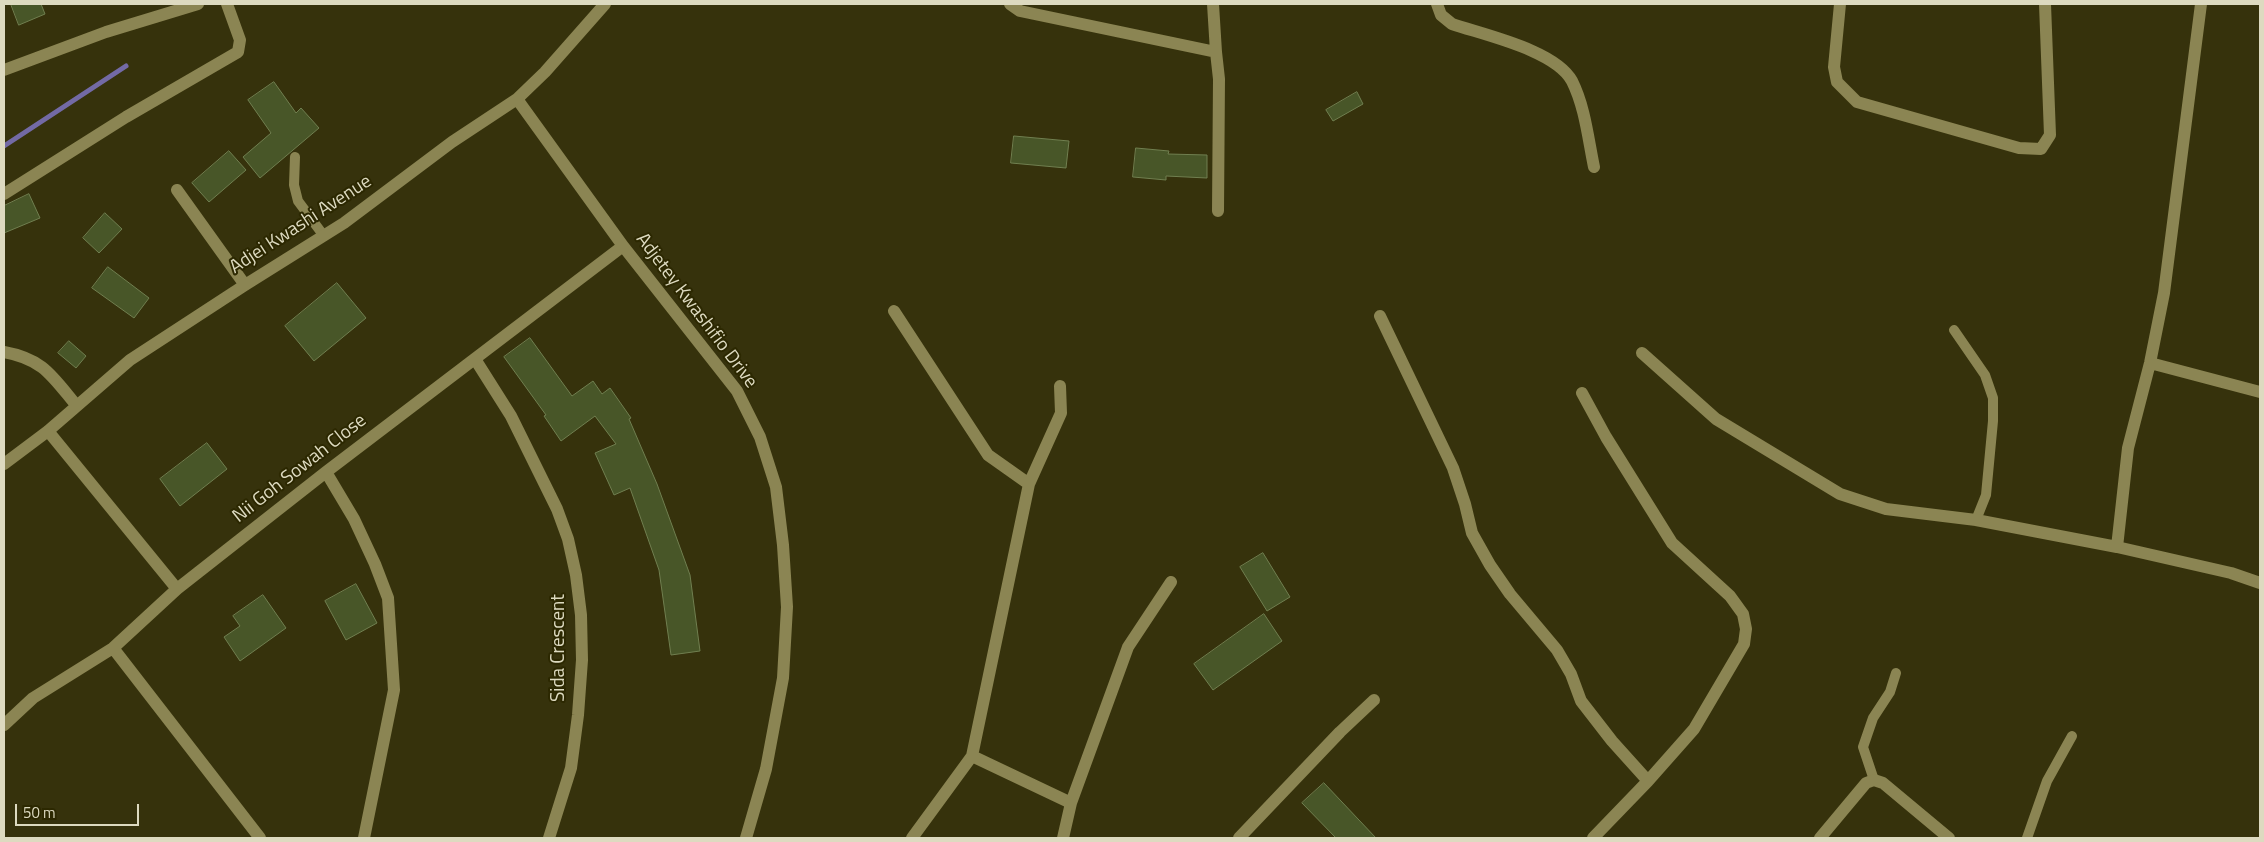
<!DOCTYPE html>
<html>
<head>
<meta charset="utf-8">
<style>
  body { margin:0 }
  #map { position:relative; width:2264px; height:842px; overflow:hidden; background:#36320c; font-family:"Titillium Web",sans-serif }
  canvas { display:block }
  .frame { position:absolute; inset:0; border:5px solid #dddac0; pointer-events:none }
  .scale { position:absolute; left:15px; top:804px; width:124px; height:22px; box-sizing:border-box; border:2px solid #dddac0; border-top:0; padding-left:6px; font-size:15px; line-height:18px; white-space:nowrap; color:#dddac0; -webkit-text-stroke:4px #2c2801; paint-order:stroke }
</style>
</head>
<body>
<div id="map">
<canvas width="2264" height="842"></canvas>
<div class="frame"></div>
<div class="scale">50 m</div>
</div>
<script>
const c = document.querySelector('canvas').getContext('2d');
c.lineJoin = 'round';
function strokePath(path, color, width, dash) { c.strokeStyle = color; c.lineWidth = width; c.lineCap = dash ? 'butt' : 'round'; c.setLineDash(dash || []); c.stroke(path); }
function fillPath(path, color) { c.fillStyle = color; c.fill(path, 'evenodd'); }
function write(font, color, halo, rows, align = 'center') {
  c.font = font + ' "Titillium Web",sans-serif'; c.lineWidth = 4; c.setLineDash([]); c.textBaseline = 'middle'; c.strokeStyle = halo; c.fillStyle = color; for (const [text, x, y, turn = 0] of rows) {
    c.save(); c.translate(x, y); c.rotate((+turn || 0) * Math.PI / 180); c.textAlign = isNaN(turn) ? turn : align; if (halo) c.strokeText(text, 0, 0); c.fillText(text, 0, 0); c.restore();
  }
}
const stream = new Path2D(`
  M4 146 126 66`);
const building = new Path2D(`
  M11 4H41L45 14 19 25Z
  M274 82 296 113 301 108 319 128 260 178 243 157 271 133 248 100Z
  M1357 92 1363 104 1333 121 1326 110Z
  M1014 136 1069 141 1066 168 1011 163Z
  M1136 148 1169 151 1168 154 1207 155V178L1166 176V180L1133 177Z
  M229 151 246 170 209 202 192 183Z
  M29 194 40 218 4 233V206Z
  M105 213 122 229 99 253 83 238Z
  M108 267 149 298 134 318 92 288Z
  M337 283 366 318 314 361 285 326Z
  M530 338 572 396 593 381 602 394 610 388 631 418 629 419 657 484 690 575 700 651 671 655 659 570 630 488 614 495 595 453 616 444 595 416 561 441 544 416 546 415 504 357Z
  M69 341 86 356 76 368 58 353Z
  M207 443 227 469 180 506 160 479Z
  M1263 553 1290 597 1267 611 1240 567Z
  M356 584 377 623 346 640 325 601Z
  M263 595 286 628 240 661 224 637 240 626 233 616Z
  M1264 614 1282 641 1213 690 1194 664Z
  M1324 783 1376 838H1336L1302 803Z`);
const lane = new Path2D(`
  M295 157 294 185 298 201 324 236
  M1954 330 1985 375 1993 398V421L1986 495 1976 520
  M1874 780 1863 747 1873 718 1890 692 1896 673
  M2027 838 2047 781 2072 736`);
const street = new Path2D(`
  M1010 4 1020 11 1216 52 1219 79 1218 211
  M1213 4 1216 52
  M1437 4 1441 15 1452 24C1484 35 1555 50 1572 81 1585 107 1588 138 1594 167
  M1840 4 1834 67 1837 82 1857 102 2019 148 2041 149 2050 135 2045 4
  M4 70 106 32 198 4
  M517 99 623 246 737 391 760 437 776 487 783 545 787 607 783 678 766 769 746 838
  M177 190 245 285
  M4 194 126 117 238 52 240 40 227 4
  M894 311 988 455 1029 484
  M1380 316 1453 468 1465 504 1472 533 1490 565 1510 594 1557 650 1571 674 1581 701 1612 741 1648 781
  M4 352C43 359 52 376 76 405
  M1642 353 1716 419 1840 494 1886 509 1976 520 2117 547 2231 573 2260 583
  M475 359 511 416 557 509 568 539 576 575 581 615 582 660 578 715 571 768 549 838
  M2150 363 2260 392
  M1060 386 1061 413 1029 484 972 756 1071 803
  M1582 393 1606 437 1672 543 1730 596 1743 614 1746 629 1744 644 1694 729 1648 781 1593 838
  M48 431 177 589
  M4 464 48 431 130 360 245 285 344 223 452 142 517 99 545 72 605 4
  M326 472 354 519 375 564 388 598 394 690 364 838
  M2117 547 2128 448 2150 363 2164 293 2201 4
  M113 648 260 838
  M4 725 33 698 113 648 177 589 326 472 623 246
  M912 838 972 756
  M1063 838 1071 803 1128 647 1171 582
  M1239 838 1340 732 1374 700
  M1820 838 1866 783 1874 780 1883 783 1949 838`);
const streetNames = [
  ["Adjei Kwashi Avenue",301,225,-33],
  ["Adjetey Kwashifio Drive",696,311,53],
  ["Nii Goh Sowah Close",300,469,-38],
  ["Sida Crescent",559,648,-90]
];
strokePath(stream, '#736aa5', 5);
fillPath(building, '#485628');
strokePath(building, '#707f50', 1);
strokePath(lane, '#8b8553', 10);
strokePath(street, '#8b8553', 12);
write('19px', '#dddac0', '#2c2801', streetNames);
</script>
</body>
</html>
